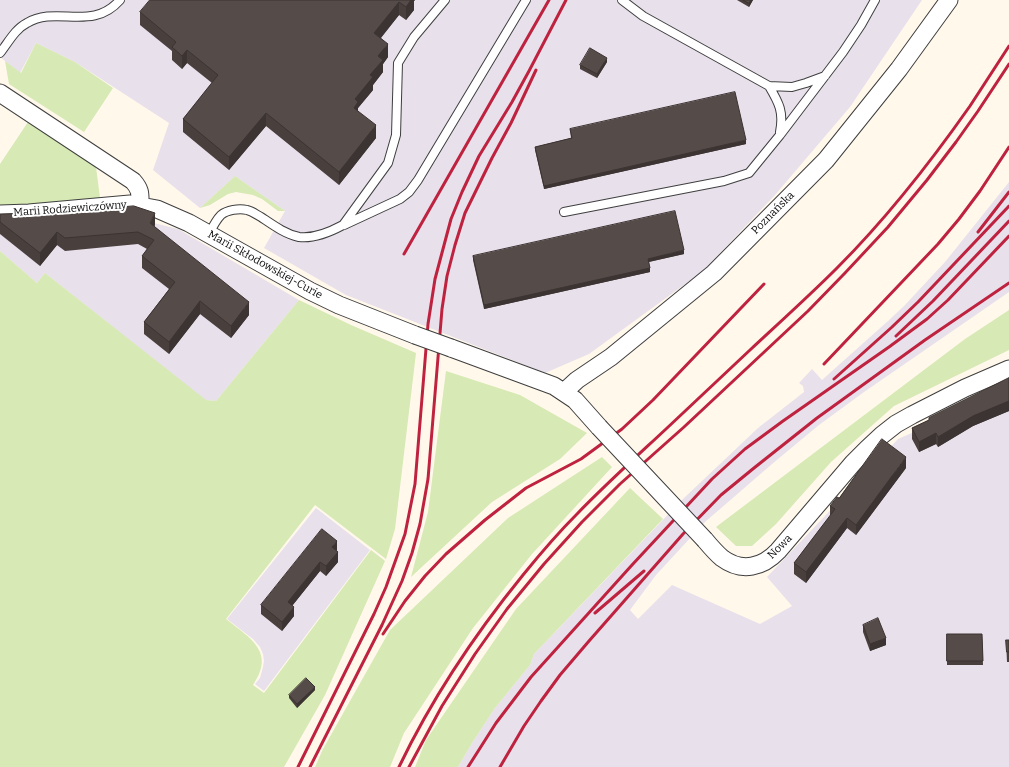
<!DOCTYPE html>
<html>
<head>
<meta charset="utf-8">
<style>
  body { margin:0 }
  canvas { display:block; background:#fff8eb }
</style>
</head>
<body>
<canvas width="1009" height="767"></canvas>
<script>
const c = document.querySelector('canvas').getContext('2d');
c.lineJoin = 'round';
function fillPath(path, color) { c.fillStyle = color; c.fill(path, 'evenodd'); }
function strokePath(path, color, width, dash) { c.strokeStyle = color; c.lineWidth = width; c.lineCap = dash ? 'butt' : 'round'; c.setLineDash(dash || []); c.stroke(path); }
function write(font, color, halo, rows, align = 'center') {
  c.font = font + ' Bitter,serif'; c.lineWidth = 4; c.setLineDash([]); c.textBaseline = 'middle'; c.strokeStyle = halo; c.fillStyle = color; for (const [text, x, y, turn = 0] of rows) {
    c.save(); c.translate(x, y); c.rotate((+turn || 0) * Math.PI / 180); c.textAlign = isNaN(turn) ? turn : align; if (halo) c.strokeText(text, 0, 0); c.fillText(text, 0, 0); c.restore();
  }
}
const industrial = new Path2D(`
  M0 0H922L850 107 775 195 703 271 589 354 545 373 346 295 264 248 285 211 235 176 200 208 153 170 169 123 75 62 36 43 20 73 0 57Z
  M1009 182V292L864 392 819 425 772 464 705 522 656 575 630 610 638 619 672 585 760 624 792 606 767 577 898 439 1009 391V767H458L472 743 495 708 530 665 534 654 683 499 758 428 804 392 803 386 799 383 812 369 822 380 888 321 904 306 945 262Z
  M130 217 178 229 299 300 216 401 205 400 45 273 37 283 0 251V228Z
  M316 508 370 550 264 691 255 684 260 678 263 667 264 661 263 654 260 647 253 639 227 619Z`);
const green = new Path2D(`
  M36 43 75 62 113 88 84 132 9 84 5 61 21 73Z
  M28 122 96 167 100 198 37 204 0 206V164Z
  M235 176 285 211H278L262 199 253 195 236 192 228 194 210 205 200 208Z
  M0 251 37 283 45 273 206 400 216 401 299 300 351 325 416 353 395 529 386 559 315 505 226 619C250 638 276 652 253 685L264 693 371 550 385 561 325 695 284 767H0Z
  M1009 310V350L894 406 831 462 776 524 752 546H736L716 527 965 339Z
  M446 371 520 395 587 433 560 459 492 502 411 577 428 512Z
  M602 457 612 467 532 554 473 628 404 733 390 767H315L323 749 390 630 508 518Z
  M630 488 663 519 534 654 530 665 495 708 472 743 458 767H415L426 740 516 609Z`);
const service = new Path2D(`
  M622 0 643 16 769 86 792 87 806 83 825 76
  M0 53C8 43 15 29 27 23 57 5 92 32 120 0
  M769 86C779 103 784 112 780 132
  M564 212 724 181 749 173 780 135 843 52 861 25 875 0
  M344 225 400 199 409 192 418 180 526 0
  M209 234C212 228 216 220 221 215 227 210 239 208 247 210 252 211 257 215 261 217 273 225 285 234 299 237 314 239 330 232 343 225L388 163 396 135 398 63 414 37 445 0`);
const minor = new Path2D(`
  M0 93 133 181C141 190 140 194 140 205
  M0 214 29 213 130 204 157 209 189 223 310 291 339 305 415 335
  M451 348 554 386 575 400 599 427
  M564 392 577 380 611 357 714 273 826 160 899 69 949 0
  M705 540C710 546 716 553 722 558 742 573 763 567 778 551L853 463 867 449 882 435 896 424 912 415 965 388 1009 369`);
const rail = new Path2D(`
  M978 232 1009 192
  M404 254 549 0
  M896 336 933 301 1009 221
  M824 364 938 244 959 219 980 191 1009 147
  M834 379 892 327 918 302 1009 206
  M595 613 644 571
  M383 634 405 601 425 576 446 554 485 520 526 488 581 459 622 429 653 400 764 284
  M298 767 374 614 386 587 405 534 415 484 428 324 435 279 451 219 462 192 479 156 512 102 529 71 566 0
  M310 767 382 625 402 581 412 553 420 524 428 479 442 309 447 276 455 245 465 213 492 158 511 123 536 70
  M399 767C432 698 475 634 523 575 540 554 558 533 577 514 606 484 636 457 666 429 694 403 722 376 750 350 779 323 809 296 837 268 886 219 930 163 970 106 983 86 996 66 1009 46
  M409 767 442 706 475 654 507 609 544 564 582 522 620 484 684 427 808 311 845 273 888 227 927 180 956 142 978 111 1009 64
  M468 767 496 723 531 677 632 565 712 479 745 449 783 421 889 347 927 319 948 300 1009 236
  M500 767 524 726 541 701 560 675 589 641 683 534 721 495 754 468 817 418 925 340 1009 283`);
const minorBridge = new Path2D(`
  M415 335 451 348
  M599 427 705 540`);
const wall = new Path2D(`
  M150 0H415L414 1V10L406 20 399 15 381 38 388 57 383 64V72L373 85V90L358 108V111L376 138 339 185 266 126 229 170 183 132V119L212 83 187 63 182 69 172 60V51L140 25V12Z
  M737 0H753L749 7Z
  M607 62 597 78 580 69V65Z
  M570 129 746 144 544 189 535 150V147L571 138Z
  M0 214 155 225 154 226 249 315 231 338 200 314 169 354 144 334V322L169 289 142 268V256L147 249 138 244 65 251 57 245 40 266 0 234Z
  M684 254 649 262 650 272 484 309 473 260V256Z
  M1009 378V411L973 426 938 447 936 444 919 452 912 439V428L929 420V418Z
  M906 468 856 535 847 528 806 583 794 574V563L830 516V506L839 498Z
  M322 529 337 551 338 562 326 576 320 571 292 606 294 616 282 631 261 614V605Z
  M863 625 886 645 870 651 863 632Z
  M947 634H982L983 665H947Z
  M1006 640H1009V662H1007Z
  M315 690 297 708 289 698V695Z`);
const shadedWall = new Path2D(`
  M410 0H415L414 1V10L406 20V7Z
  M751 0H753L749 7V3Z
  M399 2V15L374 46V33Z
  M388 44V57L383 64V72L373 85V90L358 108V115L354 120 355 99 370 75 378 56Z
  M187 50V63L182 69V56Z
  M607 58V62L597 78V74Z
  M266 113V126L229 170V157Z
  M376 125V138L339 185V172Z
  M746 140V144L544 189V186Z
  M155 213V225L150 235V223Z
  M57 232V245L40 266V253Z
  M684 250V254L648 262V259Z
  M650 268V272L484 309V305Z
  M200 301V314L169 354V342Z
  M249 302V315L231 338V326Z
  M1009 401V411L973 426 938 447V437L973 416Z
  M936 433V444L919 452V442Z
  M906 457V468L856 535V525Z
  M847 518V528L806 583V572Z
  M337 541V551L332 547Z
  M338 552V562L326 576V566Z
  M320 562V571L288 611V602Z
  M294 607V616L282 631V622Z
  M886 638V645L870 651V644Z
  M315 687V690L297 708V704Z`);
const building = new Path2D(`
  M150 0H411L406 7 399 2 374 33 388 44 378 56 383 60 370 75 373 77 355 99 358 102 354 108 376 125 339 172 266 113 229 157 183 119 218 75 187 50 182 56 172 47 176 42 140 12Z
  M743 0H751L749 3Z
  M590 48 607 58 597 74 580 65Z
  M735 92 746 140 544 186 535 147 572 138 570 129Z
  M134 206 155 213 150 223 249 302 231 326 200 301 169 342 144 322 175 282 142 256 154 240 138 232 65 238 57 232 40 253 0 222V214L59 212Z
  M675 211 684 250 648 259 650 268 484 305 473 256Z
  M1009 378V401L973 416 938 437 936 433 919 442 912 428 929 420V418Z
  M882 439 906 457 856 525 847 518 806 572 794 563 835 509 830 506 837 497 839 498Z
  M322 529 337 541 332 547 338 552 326 566 320 562 288 602 294 607 282 622 261 605Z
  M878 618 886 638 870 644 863 625Z
  M947 634H982L983 661H947Z
  M1006 640H1009V652H1007Z
  M306 678 315 687 297 704 289 695Z`);
const streetNames = [
  ["Marii Rodziewiczówny",70,209,-4],
  ["Poznańska",773,213,-45],
  ["Marii Skłodowskiej-Curie",265,265,29],
  ["Nowa",780,547,-45]
];
fillPath(industrial, '#e8e0eb');
fillPath(green, '#d7e9b4');
strokePath(service, '#3f3f3f', 10);
strokePath(minor, '#3f3f3f', 19);
strokePath(service, '#fff', 8);
strokePath(minor, '#fff', 17);
strokePath(rail, '#be223f', 3);
strokePath(minorBridge, '#3f3f3f', 19, []);
strokePath(minorBridge, '#fff', 17);
fillPath(wall, '#49403e');
fillPath(shadedWall, '#3c3432');
fillPath(building, '#554b48');
strokePath(building, '#3c3432', 1);
write('11px', '#0c0c0c', '#fff', streetNames);
</script>
</body>
</html>
